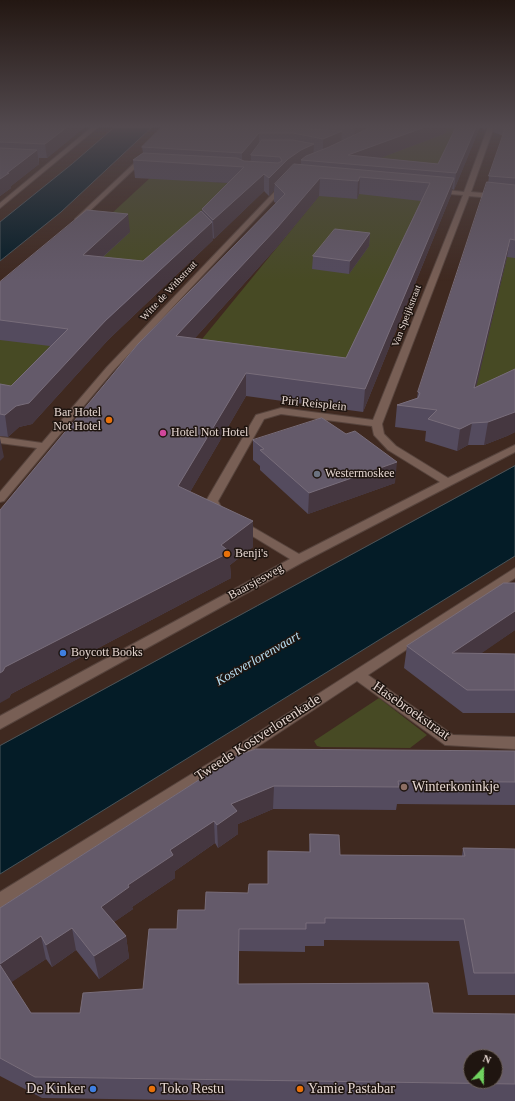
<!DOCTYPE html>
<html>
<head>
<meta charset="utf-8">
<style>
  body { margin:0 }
  #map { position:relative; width:515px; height:1101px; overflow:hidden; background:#3f2920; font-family:"Times New Roman",serif }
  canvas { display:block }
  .north { position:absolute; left:463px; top:1049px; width:40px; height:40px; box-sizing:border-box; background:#1f1510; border:1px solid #6f635d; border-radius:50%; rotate:22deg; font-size:11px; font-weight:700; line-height:16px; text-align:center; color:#e6d7d1 }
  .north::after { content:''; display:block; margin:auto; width:14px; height:18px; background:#70d35f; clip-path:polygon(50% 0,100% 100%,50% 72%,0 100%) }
</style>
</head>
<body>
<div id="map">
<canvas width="515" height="1101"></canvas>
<div class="north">N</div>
</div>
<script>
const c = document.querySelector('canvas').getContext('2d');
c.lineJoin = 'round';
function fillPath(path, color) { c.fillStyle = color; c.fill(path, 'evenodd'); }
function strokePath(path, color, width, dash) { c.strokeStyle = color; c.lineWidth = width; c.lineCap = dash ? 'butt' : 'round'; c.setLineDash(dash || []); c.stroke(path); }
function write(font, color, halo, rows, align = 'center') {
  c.font = font + ' "Times New Roman",serif'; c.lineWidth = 3; c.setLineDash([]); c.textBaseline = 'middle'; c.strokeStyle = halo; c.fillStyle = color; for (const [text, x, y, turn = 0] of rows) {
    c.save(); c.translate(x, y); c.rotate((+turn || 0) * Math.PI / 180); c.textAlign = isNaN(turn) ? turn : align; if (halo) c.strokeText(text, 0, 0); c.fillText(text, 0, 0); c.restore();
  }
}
const green = new Path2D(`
  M402 127H465L442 181 354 162Z
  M151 177 252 185 0 401V317Z
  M324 190 436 197 354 390 228 388 0 586Z
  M515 211V407L440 440Z
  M379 698 427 735 410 748 321 747 317 746 314 741Z`);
const water = new Path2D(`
  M115 127H152L61 212 0 261V222L72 164Z
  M515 466V556L0 874V746Z`);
const minor = new Path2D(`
  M92 127H98L0 208V203Z
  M488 127H494L471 192 515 196V200L469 196 382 424 384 434 396 446 448 478 515 445V452L303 562 0 729V716L290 559 236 526 234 524 236 522H244L299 554 440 482 388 450 374 435 372 426 281 414 264 419 218 501 222 509 228 514 226 516C215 519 211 510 206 501L256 415 281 408 373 420 463 195 437 193 434 191 437 189 464 192Z
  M143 155 148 156 79 221H75V219Z
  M283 183 288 184 113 371 4 501 0 502V492L37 448 0 443V437L42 443 107 367Z
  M515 568V578L368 675 453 735 515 737V749L445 745 357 681 239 759 0 909V892L229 751Z`);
const wall = new Path2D(`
  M0 127H85L47 158H39V164L11 186V188L0 196Z
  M162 127H446V133L380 158 438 164 456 127H487L485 130 480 127 454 190 452 189 451 195 363 412 246 396 190 492 253 547 230 565 231 578 11 694 9 698 0 510 276 203 274 202V190L269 196 264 191 214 239 213 238V240L108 340 32 424 19 427 8 437 0 436V384L11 386 50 346 0 340V282L130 232 103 257 143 261 202 212V209L228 183 135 178 133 160 143 153 142 147ZM359 194 421 201 346 358 195 338 277 247 319 196 357 199Z
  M494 127H515V258L507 257 476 387 515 369V432L507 436 484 445H468L457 451 425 441 426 431 395 427 397 405 417 398 418 392 488 183 489 176 503 136 493 132Z
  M370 233 369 246 349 274 312 269 313 256Z
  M253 440 395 483 308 514 260 470V466L253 460Z
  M515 583V630L481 653 515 654V713H463L404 668 407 646Z
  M515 751V805L397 804 396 810 273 809 238 824V834L218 848 215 843 175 871V878L132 907 133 909 114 922 126 936 129 958 99 979 76 950 52 967 46 959 11 982 31 1013H80L143 989 177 929 205 910 248 893 268 884 309 852 310 834 340 855 462 856 463 848 515 849V995H468L459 941 324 940V946H305V952L239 951V984L433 1013 515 1014V1101H242L42 1098 0 1076V908L236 756Z`);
const shadedWall = new Path2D(`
  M67 127H85L47 158 45 144Z
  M355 127H370L354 141Z
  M425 127H446V133L362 165 348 155Z
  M476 127H480L454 190 456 173Z
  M342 131 341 147 323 155V139Z
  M259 133V150L251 155V160L244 168V167H242V153Z
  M314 144 313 161 301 160V166L275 184 274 190 269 196V178L288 159 301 150Z
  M37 150 39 164 11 186V188L0 196V179L7 173Z
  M264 174V191L214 239 213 220Z
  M360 177 359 194 357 199 358 181Z
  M320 178 319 196 277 247 177 358 176 336Z
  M454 178 451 195 363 412 365 389Z
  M128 214 130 232 85 273 83 255Z
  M212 222 213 240 108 340 32 424 19 427 8 437 5 415Z
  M370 233 369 246 349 274 350 261Z
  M510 239 507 257 471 409 474 388Z
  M246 373V396L179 511 178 486Z
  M515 412V432L507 436 484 445 488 422Z
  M472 423 468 445 457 451 460 429Z
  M0 438 4 457 0 461Z
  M397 462 395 483 308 514 309 493Z
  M253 521V547L230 565 231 578 11 694 9 698 0 703V673L5 667 221 545Z
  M515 611V630L449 676 452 653Z
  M274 786 273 809 238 824V834L218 848 217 825 231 804Z
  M214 821 215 843 175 871V878L132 907 133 909 104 929 101 907 170 850Z
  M72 928 76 950 52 967 46 945Z
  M239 929V951L238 1006V984Z
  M41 936 46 959 6 986 0 966V964Z
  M126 936 129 958 99 979 94 956Z`);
const building = new Path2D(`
  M0 127H67L45 144 0 142Z
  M162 127H278L342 131 323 139 293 133H259L242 153 142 147Z
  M368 127H425L348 155 438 164 456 127H476L456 173 301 160 306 156 329 147 367 129Z
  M506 127H515V178L489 176Z
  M262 140H293L314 144 301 150 288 159 269 178 264 174 213 220 202 209 244 167 133 160 143 153 237 158 244 161 278 163 282 161 280 157 251 155Z
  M0 148 37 150 7 173H9L0 179Z
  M294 164 454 178 365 389 246 373 178 486 253 521 221 545 230 552 5 667 3 671 0 673V510L138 344 285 194 275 184ZM360 177 430 183 346 358 176 336 277 228 320 178 358 181Z
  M487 182 515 185V240L510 239 474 388 515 369V412L488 422 472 423 460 429 428 419 437 410 397 405 418 398 420 393 418 392Z
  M87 210 128 214 83 255 143 261 201 211 212 222 106 320 29 403 16 406 5 415 0 414V384L11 386 68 329 0 320V282Z
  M335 229 370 233 350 261 313 256Z
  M322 418 346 434 355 431 397 462 309 493 260 450 264 449 253 440Z
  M504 583H515V611L452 653 515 654V690H467L407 646Z
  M256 749 515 751V782L398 781 399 787 274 786 231 804 237 811 217 825 214 821 170 850 173 855 128 885 129 887 101 907 126 936 94 956 72 928 46 945 41 936 0 964V908L236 756Z
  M310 834 339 835 340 855 465 856 463 848 515 849V973H474L464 919 325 918V923H306V929H239L238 984 428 983 433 1013 515 1014V1084L35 1077 0 1058V965L31 1013H80L83 993 143 989 149 929H177L178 910H205L206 892 248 893 249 884H268V851L310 852ZM471 1057H495V1081H471Z`);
const markers = [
  [109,420,4,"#e8710a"],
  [163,433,4,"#d1479c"],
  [317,474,4,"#6b7280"],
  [227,554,4,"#e8710a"],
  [63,653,4,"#3f7fe0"],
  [404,787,4,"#8d6e63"],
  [93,1089,4,"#3f7fe0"],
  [152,1089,4,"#e8710a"],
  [300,1089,4,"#e8710a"]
];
const farStreetnames = [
  ["Witte de Withstraat",169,291,-47],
  ["Van Speijkstraat",407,316,-69]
];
const streetNames = [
  ["Piri Reisplein",314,404,6],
  ["Baarsjesweg",256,582,-29]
];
const poiNames = [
  ["Bar Hotel",101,413,"right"],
  ["Not Hotel",101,427,"right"],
  ["Hotel Not Hotel",171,433],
  ["Westermoskee",325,474],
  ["Benji's",235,554],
  ["Boycott Books",71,653]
];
const waterNames = [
  ["Kostverlorenvaart",258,659,-30]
];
const nearStreetnames = [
  ["Hasebroekstraat",411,711,35],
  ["Tweede Kostverlorenkade",258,738,-33]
];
const nearPoinames = [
  ["Winterkoninkje",412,787],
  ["De Kinker",85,1089,"right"],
  ["Toko Restu",160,1089],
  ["Yamie Pastabar",308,1089]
];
fillPath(green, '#474a24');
fillPath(water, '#041c27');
strokePath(water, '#48545a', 1);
strokePath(minor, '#57443d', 2);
fillPath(minor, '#785f55');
fillPath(wall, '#544b5e');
fillPath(shadedWall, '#453740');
fillPath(building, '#645a6a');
strokePath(building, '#786d7a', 1);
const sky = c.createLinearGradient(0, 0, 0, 281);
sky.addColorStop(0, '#231712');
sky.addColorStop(0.45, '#52494e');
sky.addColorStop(1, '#52494e00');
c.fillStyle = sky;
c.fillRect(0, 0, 515, 281);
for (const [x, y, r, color] of markers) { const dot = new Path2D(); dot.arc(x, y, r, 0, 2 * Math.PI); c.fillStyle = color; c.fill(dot); strokePath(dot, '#1f1510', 1.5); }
write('10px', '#e6d7d1', '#1f1510', farStreetnames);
write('12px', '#e6d7d1', '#1f1510', streetNames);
write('12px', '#e6d7d1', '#1f1510', poiNames, 'left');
write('italic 13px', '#bae1f5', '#1f1510', waterNames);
write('14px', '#e6d7d1', '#1f1510', nearStreetnames);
write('14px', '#e6d7d1', '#1f1510', nearPoinames, 'left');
</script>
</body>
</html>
